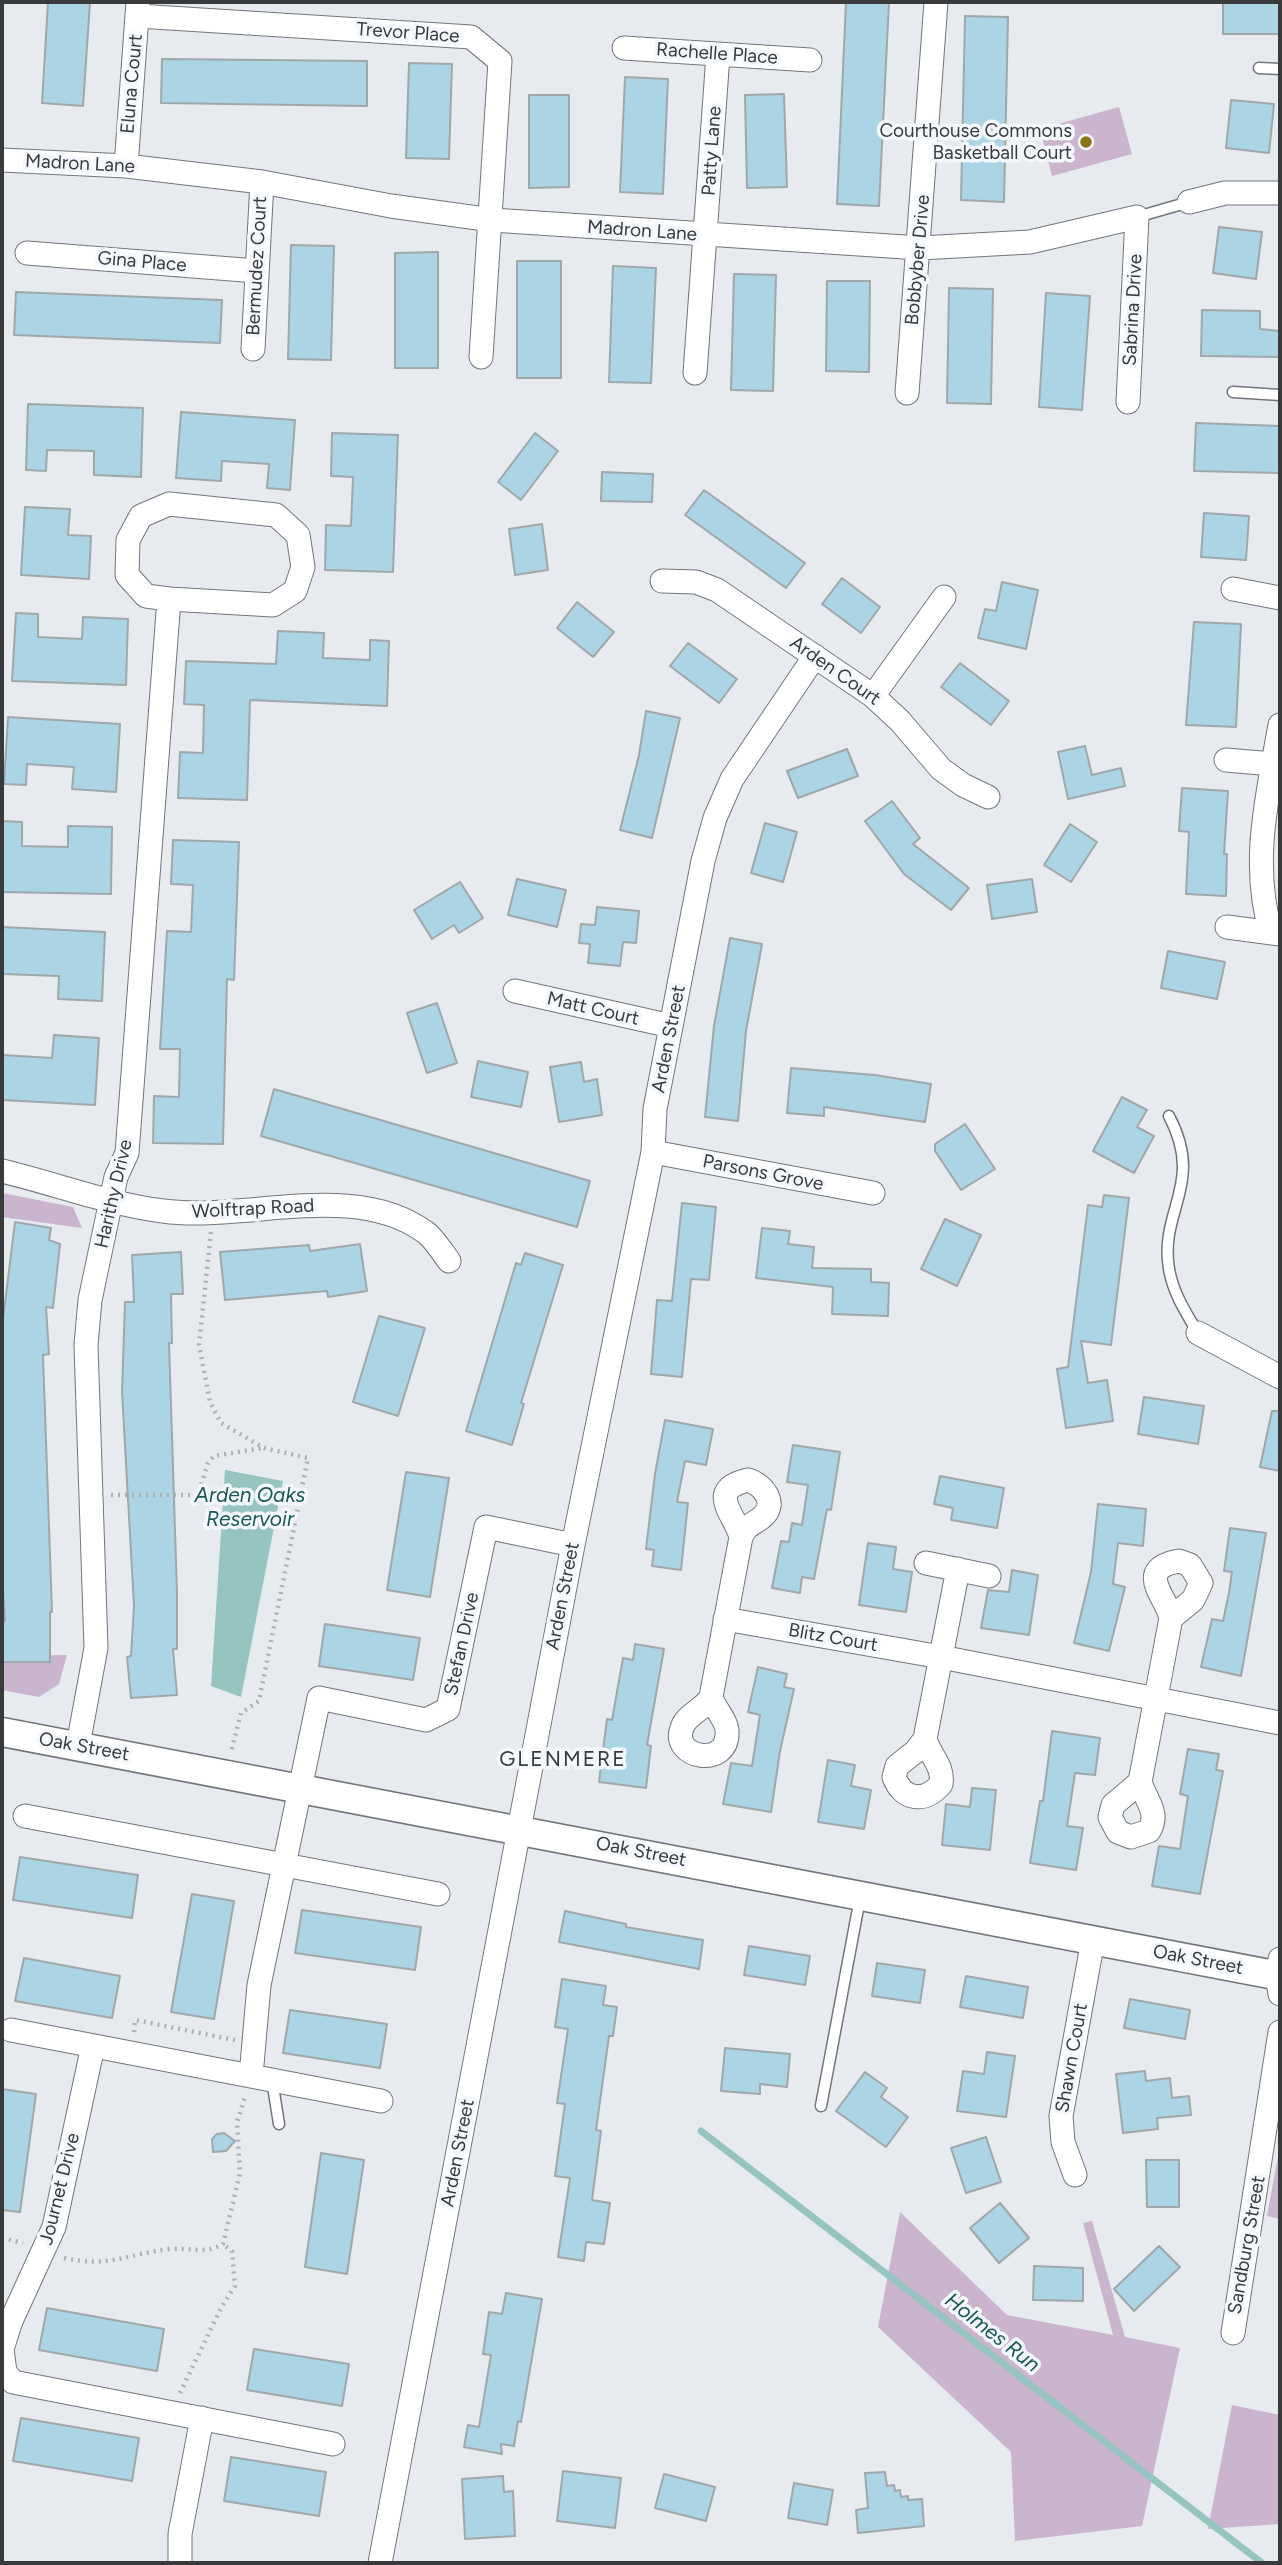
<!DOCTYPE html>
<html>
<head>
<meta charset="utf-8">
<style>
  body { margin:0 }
  #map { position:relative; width:1282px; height:2565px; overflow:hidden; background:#e7ebf0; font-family:Figtree,sans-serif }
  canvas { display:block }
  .frame { position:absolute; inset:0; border:4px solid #393a3c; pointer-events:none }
</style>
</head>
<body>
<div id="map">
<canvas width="1282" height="2565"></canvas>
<div class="frame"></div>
</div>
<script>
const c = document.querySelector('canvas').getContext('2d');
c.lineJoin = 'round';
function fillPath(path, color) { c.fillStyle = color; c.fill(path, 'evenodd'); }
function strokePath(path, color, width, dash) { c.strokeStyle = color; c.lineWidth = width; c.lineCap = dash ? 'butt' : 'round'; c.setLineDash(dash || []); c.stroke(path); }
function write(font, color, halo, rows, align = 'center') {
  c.font = font + ' Figtree,sans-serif'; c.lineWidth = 7; c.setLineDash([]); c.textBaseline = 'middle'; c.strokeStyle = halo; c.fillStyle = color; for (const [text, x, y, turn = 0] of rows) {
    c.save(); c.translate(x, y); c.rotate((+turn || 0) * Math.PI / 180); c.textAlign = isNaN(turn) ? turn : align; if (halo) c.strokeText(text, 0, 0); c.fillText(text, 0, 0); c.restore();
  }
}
const green = new Path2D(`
  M1119 107 1132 154 1052 176 1040 129Z
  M2 1193 73 1207 82 1228 2 1217Z
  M67 1655 59 1684 39 1697 2 1690V1656Z
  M1280 2146V2219L1267 2216Z
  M900 2212 1007 2315 1113 2335 1083 2223 1092 2221 1125 2337 1180 2348 1142 2526 1015 2541 1011 2452 878 2327Z
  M1232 2405 1280 2415V2524L1208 2529Z`);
const water = new Path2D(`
  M225 1470 283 1481 241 1697 211 1686Z`);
const stream = new Path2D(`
  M701 2131 1262 2563`);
const building = new Path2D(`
  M48 2H90L83 106 42 103Z
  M846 2H889L879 206 837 204Z
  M1223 2H1280V34H1223Z
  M965 16 1008 17 1004 202 961 200Z
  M162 59 367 61V106L161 103Z
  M409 63 452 64 449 159 406 158Z
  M625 77 668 79 663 194 620 192Z
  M784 94 787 187 747 188 745 95Z
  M529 95H569V187L529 188Z
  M1231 100 1274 104 1269 153 1226 148Z
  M1219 227 1262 232 1256 279 1213 273Z
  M291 245 334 246 331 360 288 359Z
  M438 252V368H395V253Z
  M517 261H561V378H517Z
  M613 266 656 268 651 383 609 382Z
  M734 274 776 275 773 391 731 390Z
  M827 281H870L869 372 826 371Z
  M949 288 993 289 991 404 947 403Z
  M16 292 222 300 220 343 14 335Z
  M1046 293 1090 296 1082 410 1039 407Z
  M1202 310 1260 311V329L1280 331V357L1201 356Z
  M28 404 143 408 141 477 94 475V451L47 450 46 471 26 470Z
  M181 412 295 420 290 490 267 488 269 464 222 461 221 481 176 478Z
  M1196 423 1280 426V473L1194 471Z
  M332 433 398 435 393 572 325 570 326 525 351 526 353 477 331 476Z
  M535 433 558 451 521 500 498 482Z
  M602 472 653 474 652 502 601 501Z
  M704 490 805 563 786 588 685 515Z
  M25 507 70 509 68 535 91 536 89 579 21 575Z
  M1204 513 1249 516 1246 560 1201 557Z
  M542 524 548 570 515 575 509 529Z
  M842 578 880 607 861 633 822 604Z
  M1002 582 1038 590 1026 649 978 638 985 609 996 611Z
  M577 602 614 632 593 657 557 628Z
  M16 613 38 614V637L82 639 83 617 128 619 126 685 12 681Z
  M1194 622 1241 624 1236 727 1186 725Z
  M278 631 324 633 323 658 370 660V640L389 641 387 706 250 700 247 800 178 798 180 752 203 753 204 705 184 704 186 661 276 664Z
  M688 643 737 679 719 703 670 666Z
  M960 663 1009 701 991 725 941 687Z
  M646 711 680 718 652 838 620 830 639 755Z
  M8 717 120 724 116 792 72 789 74 767 27 764 26 785 4 784Z
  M1085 746 1092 775 1121 768 1125 786 1068 799 1058 752Z
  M847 749 858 776 798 798 787 771Z
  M1182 788 1228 791 1224 854H1227L1226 896 1186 894 1189 832 1179 831Z
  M892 801 920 838 913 844 969 888 951 910 904 874 865 821Z
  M2 821 22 822V846L68 847V826L112 827 111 894 2 892Z
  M765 823 797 832 783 882 751 873Z
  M1070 824 1097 842 1071 882 1044 865Z
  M173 840 239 842 234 980 227 979 223 1144 153 1143 154 1096 179 1097 180 1049H160L167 931 191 932 193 885 171 884Z
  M517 879 566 890 557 927 508 915Z
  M1032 879 1037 912 992 919 987 885Z
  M460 882 483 918 459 933 454 925 432 939 414 910Z
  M597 907 639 911 636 943 623 942 620 966 588 963 590 944 579 943 581 924 595 925Z
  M2 927 105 932 102 1001 58 999 59 976 2 974Z
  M730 938 762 944 746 1031 738 1121 705 1117 714 1026Z
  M1168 951 1225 962 1217 999 1161 988Z
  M437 1003 457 1063 427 1073 407 1013Z
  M54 1035 99 1038 95 1105 2 1100V1055L52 1058Z
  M478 1061 528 1072 521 1107 471 1097Z
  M581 1062 584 1082 597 1079 602 1115 559 1122 550 1067Z
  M791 1068 875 1075 931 1084 925 1122 824 1107V1116L787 1113Z
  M274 1089 590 1181 577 1227 261 1136Z
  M1122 1097 1147 1110 1137 1127 1154 1136 1134 1173 1093 1151Z
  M965 1124 995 1169 961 1190 935 1151V1144Z
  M1104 1195 1129 1198 1111 1345 1081 1341 1088 1383 1107 1380 1113 1421 1066 1428 1057 1369 1068 1367 1088 1205 1102 1207Z
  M682 1203 716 1207 709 1280 691 1279 682 1377 651 1374 657 1300 672 1301Z
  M945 1219 981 1235 957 1286 921 1269Z
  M15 1222 51 1228 49 1240 60 1244 53 1308 46 1307 49 1354 43 1355 52 1612H50V1662H3V1621H5L2 1573V1327Z
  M762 1228 790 1231 788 1244 814 1247 812 1268 871 1269V1282L889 1283 888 1316 832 1314 833 1287 756 1278Z
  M360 1244 367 1291 328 1297 327 1291 225 1300 220 1252 309 1245 310 1251Z
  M181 1252 183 1294H171L172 1343H169L177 1593V1649H173L177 1695 131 1698 127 1657 131 1656 134 1606 122 1392 125 1302H134L132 1255Z
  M525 1253 563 1265 521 1403 524 1404 512 1445 466 1431 516 1263 521 1265Z
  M379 1316 425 1328 398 1416 353 1402Z
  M1144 1397 1204 1406 1198 1444 1138 1434Z
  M1272 1411H1280V1471L1260 1467Z
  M665 1420 713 1429 706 1465 685 1461 677 1502 688 1503 681 1570 652 1566 654 1550 646 1549 655 1474Z
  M793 1445 840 1452 831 1510 827 1509 814 1579 802 1577 800 1593 772 1588 781 1541 789 1542 792 1523 802 1525 808 1485 787 1482Z
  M406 1472 449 1478 430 1597 387 1590Z
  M940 1476 1004 1488 997 1528 951 1520 953 1508 934 1504Z
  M1098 1504 1146 1509 1143 1546 1118 1543 1113 1584 1125 1587 1109 1651 1074 1643 1091 1572Z
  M1230 1528 1266 1533 1241 1676 1201 1667 1212 1619 1223 1621 1229 1593 1232 1572 1224 1571Z
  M868 1543 896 1547 893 1569 912 1572 906 1612 859 1605Z
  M1012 1570 1038 1575 1029 1635 981 1628 988 1590 1009 1592Z
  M325 1624 420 1638 413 1680 319 1666Z
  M635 1644 664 1649 647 1745 651 1746 646 1788 599 1782 607 1719 612 1720 623 1658 633 1660Z
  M758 1667 787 1674 784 1687 794 1689 780 1751 771 1812 723 1804 731 1763 752 1766 760 1715 748 1712Z
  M1052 1731 1100 1738 1095 1775 1075 1773 1067 1826 1083 1828 1076 1870 1030 1863 1040 1801H1043Z
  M1188 1749 1219 1754 1216 1770 1223 1771 1200 1894 1152 1886 1159 1846 1180 1849 1188 1796 1180 1794Z
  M828 1760 855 1765 851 1786 871 1790 864 1829 818 1822Z
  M972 1788 996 1790 990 1850 942 1845 946 1804 970 1807Z
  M20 1857 138 1875 132 1918 13 1900Z
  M192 1894 234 1901 214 2019 171 2012Z
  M302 1910 421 1927 415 1970 295 1953Z
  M565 1911 626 1924V1927L703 1940 699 1969 559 1942Z
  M749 1946 810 1956 805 1985 744 1975Z
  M24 1958 120 1976 112 2018 15 2001Z
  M877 1963 925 1970 920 2003 872 1996Z
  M966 1976 1028 1987 1023 2018 960 2007Z
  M562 1979 606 1986 603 2005 617 2007 613 2036H609L596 2130 601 2131 592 2200 610 2203 604 2244 586 2242 584 2261 558 2257 570 2178 555 2176 565 2104 557 2103 568 2029 555 2027Z
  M1130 1999 1190 2010 1185 2039 1124 2028Z
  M290 2010 387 2024 380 2068 283 2053Z
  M725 2048 790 2054 787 2087 760 2084V2094L721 2091Z
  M987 2052 1015 2056 1006 2117 957 2111 963 2071 984 2074Z
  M1145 2071 1146 2081 1170 2078 1172 2098 1189 2096 1191 2115 1157 2118 1158 2129 1123 2133 1116 2074Z
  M865 2072 887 2088 881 2097 908 2117 886 2147 836 2111Z
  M2 2089 36 2094 20 2212 2 2210Z
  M224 2133 235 2141 226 2151 213 2152 212 2139 217 2134Z
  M986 2137 1001 2182 966 2193 951 2148Z
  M321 2153 364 2160 347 2274 305 2267Z
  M1146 2160H1179V2207H1147Z
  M1000 2203 1029 2238 999 2263 970 2228Z
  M1159 2246 1180 2267 1134 2311 1114 2289Z
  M1034 2266 1083 2268V2301L1033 2300Z
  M506 2293 542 2299 521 2422 518 2421 514 2446 501 2444 502 2454 464 2447 468 2425 479 2427 491 2355 483 2354 489 2312 502 2314Z
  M47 2308 164 2329 157 2371 39 2350Z
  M254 2349 349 2364 342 2406 247 2390Z
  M21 2418 139 2438 132 2481 13 2461Z
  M231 2457 326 2472 319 2516 224 2501Z
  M563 2471 621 2478 615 2528 557 2521Z
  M885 2472 887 2486 894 2485 895 2491 900 2490 901 2497 908 2496V2500L922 2499 924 2526 858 2533 856 2510 868 2508 865 2473Z
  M664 2474 715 2487 706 2521 655 2508Z
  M503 2476 504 2492 513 2491 515 2536 465 2539 462 2479Z
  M794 2483 833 2490 827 2525 788 2518Z`);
const path = new Path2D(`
  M2 198V202
  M211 1232 199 1345 210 1402 221 1423 240 1434 264 1448 308 1458 259 1701 241 1713 231 1752
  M111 1495H198L208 1463 214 1456 263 1448
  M134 2032 135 2020 235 2040
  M2 2238 23 2243
  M64 2258C108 2268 128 2254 169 2249 189 2247 204 2255 223 2244L240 2173 237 2122 245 2097
  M180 2393 221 2308 235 2286 232 2251 223 2244`);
const service = new Path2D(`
  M1259 68 1280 69
  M1137 217 1189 202
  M1233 392 1280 395
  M1169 1116C1205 1184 1159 1210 1169 1269 1173 1293 1186 1313 1198 1333
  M272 2080 279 2124
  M821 2106 860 1898`);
const minor = new Path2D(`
  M138 16 471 37 500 61 481 357
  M624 48 810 60
  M2 160 126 166 262 182 391 206 492 220 920 248 1030 242 1137 217 1128 402
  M126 166 138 2
  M1189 202 1225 193H1280
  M27 253 257 271
  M253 349 262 182
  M695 373 718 55
  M907 393 936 2
  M662 581 696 582 717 590 873 696 900 721 941 769 963 785 988 797
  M1233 589 1280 598
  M873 696 944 597
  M1226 760 1273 764
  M1227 927 1280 934
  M1271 932C1250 863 1268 794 1280 725
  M515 991 671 1026
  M653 1152 873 1193
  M2 1171C56 1184 108 1204 163 1211 245 1222 354 1180 425 1232 434 1238 442 1252 449 1261
  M1198 1333 1280 1377
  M748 1480C764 1485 779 1505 761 1518 752 1525 746 1525 741 1537 735 1514 705 1490 748 1480Z
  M1179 1561 1190 1565 1201 1583 1193 1600 1171 1618C1166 1596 1134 1569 1179 1561Z
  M926 1563 989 1576
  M725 1619 941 1657 1280 1723
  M711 1697C714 1708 726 1719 727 1730 730 1770 670 1758 682 1728 686 1714 704 1710 711 1697Z
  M711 1697 741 1537
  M925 1739 958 1569
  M925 1739C930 1756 944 1766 941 1784 925 1803 903 1801 894 1777L897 1766 916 1751Z
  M78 1745 96 1648 86 1345 90 1300 116 1177 127 1153 169 599 146 596 127 575 128 540 141 516 169 504 276 515 298 535 303 567 295 591 273 605 169 599
  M1140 1782 1171 1618
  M1140 1782C1146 1801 1160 1813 1149 1831L1131 1837 1118 1832 1110 1817 1113 1805Z
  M25 1816 438 1894
  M1280 1959 1277 1975 1280 1994
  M11 2030 381 2101
  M93 2046 54 2227 11 2321 2 2349 5 2372 13 2382 333 2444
  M251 2076 259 1985 319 1698 426 1720 448 1709 486 1527 573 1545
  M1075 2175 1063 2142 1061 2116 1093 1940
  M1233 2333 1280 2032
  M180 2563V2534L202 2418
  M380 2563 573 1545 653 1152 655 1109 703 861 715 818 732 779 815 656`);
const tertiary = new Path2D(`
  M2 1732 1280 1976`);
const markers = [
  [1086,142,7,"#897214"]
];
const streetNames = [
  ["Trevor Place",408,33,4],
  ["Rachelle Place",717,54,4],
  ["Eluna Court",132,84,-85],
  ["Patty Lane",712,151,-86],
  ["Madron Lane",80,164,3],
  ["Madron Lane",642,231,4],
  ["Bobbyber Drive",918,260,-85],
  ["Gina Place",142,262,5],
  ["Bermudez Court",257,266,-87],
  ["Sabrina Drive",1133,310,-87],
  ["Arden Court",835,671,35],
  ["Matt Court",593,1009,13],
  ["Arden Street",669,1039,-79],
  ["Parsons Grove",763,1173,11],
  ["Harithy Drive",114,1194,-77],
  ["Wolftrap Road",253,1209,-3],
  ["Arden Street",563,1596,-79],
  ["Blitz Court",833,1638,10],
  ["Stefan Drive",462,1644,-78],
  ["Oak Street",84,1747,10],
  ["Oak Street",641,1852,11],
  ["Oak Street",1198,1960,11],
  ["Shawn Court",1072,2058,-80],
  ["Arden Street",458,2153,-79],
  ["Journet Drive",60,2189,-76],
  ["Sandburg Street",1247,2245,-80]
];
const poiNames = [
  ["Courthouse Commons",1072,131],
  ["Basketball Court",1072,153]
];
const waterNames = [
  ["Arden Oaks",250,1496],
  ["Reservoir",250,1520],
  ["Holmes Run",992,2333,38]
];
const neighbourhoodNames = [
  ["GLENMERE",563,1760]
];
fillPath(green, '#cab4ce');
fillPath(water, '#96c5c1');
strokePath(stream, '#96c5c1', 7);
fillPath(building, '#abd5e5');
strokePath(building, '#a0a7a9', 2);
strokePath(service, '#72757a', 13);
strokePath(minor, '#72757a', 25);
strokePath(tertiary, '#72757a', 31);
strokePath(path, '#acafb3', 4.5, [2, 5]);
strokePath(service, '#fff', 10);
strokePath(minor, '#fff', 23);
strokePath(tertiary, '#fff', 28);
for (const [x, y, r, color] of markers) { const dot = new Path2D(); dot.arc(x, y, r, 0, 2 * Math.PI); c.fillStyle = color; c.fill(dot); strokePath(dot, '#f4f8fd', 2.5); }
write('19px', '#393a3c', '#f4f8fd', streetNames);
write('19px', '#393a3c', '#f4f8fd', poiNames, 'right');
write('italic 21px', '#185855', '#f4f8fd', waterNames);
c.letterSpacing = '2px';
write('21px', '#393a3c', '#f4f8fd', neighbourhoodNames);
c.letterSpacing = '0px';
</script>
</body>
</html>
